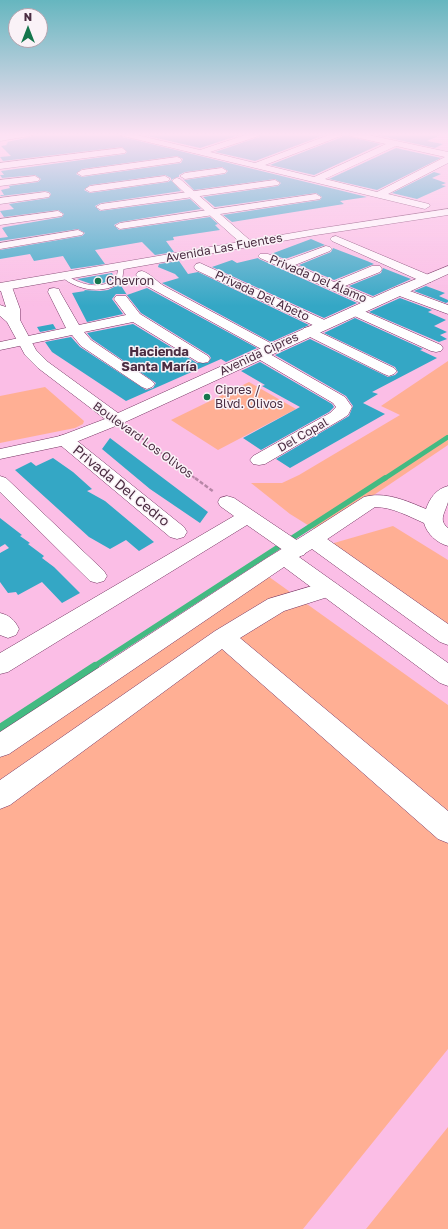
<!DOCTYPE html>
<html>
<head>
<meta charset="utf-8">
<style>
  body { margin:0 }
  #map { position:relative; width:448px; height:1229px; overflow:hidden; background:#fbbee6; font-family:"Golos Text",sans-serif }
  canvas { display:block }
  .north { position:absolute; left:8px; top:8px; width:40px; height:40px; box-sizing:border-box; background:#faf2f7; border:1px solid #b4a3ae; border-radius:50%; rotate:0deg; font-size:11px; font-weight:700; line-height:16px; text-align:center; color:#4a2c41 }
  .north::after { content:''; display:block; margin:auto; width:14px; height:18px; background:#15764d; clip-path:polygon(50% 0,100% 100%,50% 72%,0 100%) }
</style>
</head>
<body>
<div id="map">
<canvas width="448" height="1229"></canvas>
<div class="north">N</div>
</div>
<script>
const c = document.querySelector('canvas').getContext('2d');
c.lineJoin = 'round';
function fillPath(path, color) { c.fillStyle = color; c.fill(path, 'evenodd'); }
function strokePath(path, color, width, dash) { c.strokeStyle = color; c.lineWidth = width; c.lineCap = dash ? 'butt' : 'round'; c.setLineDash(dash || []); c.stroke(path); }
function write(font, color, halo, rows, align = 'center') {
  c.font = font + ' "Golos Text",sans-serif'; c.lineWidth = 3; c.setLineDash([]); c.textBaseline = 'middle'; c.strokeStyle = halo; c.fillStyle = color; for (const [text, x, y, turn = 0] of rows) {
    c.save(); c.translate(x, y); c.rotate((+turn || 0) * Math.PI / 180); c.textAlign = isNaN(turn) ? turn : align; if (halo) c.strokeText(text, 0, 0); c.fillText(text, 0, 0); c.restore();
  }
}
const green = new Path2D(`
  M448 361V445L319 532 290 514 251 483H282L299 475 400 415 381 406Z
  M249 382 296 409 218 450 171 420Z
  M45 387 84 421 83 424 75 428 0 443V396Z
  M393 526 448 560V632L327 545Z
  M265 574 448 705V1049L303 1229H0V750Z
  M448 1127V1229H366Z`);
const streamFar2 = new Path2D(`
  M384 479 448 437`);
const streamFar1 = new Path2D(`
  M93 667 385 478`);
const stream = new Path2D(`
  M0 728 95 666`);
const building = new Path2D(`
  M35 134H118L123 137 367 197 340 201 344 204 232 222 223 215 320 200 322 197 316 193 215 207 203 197 278 186 281 183 275 179 194 190 183 179 185 180 225 174 228 171 222 167 185 172 179 175V177H177L171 180V178L165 175 90 185 84 190 90 193 168 182 171 180 181 191 101 203 95 206 100 211 190 199 201 209 120 222 114 225 119 230 210 217 218 224 215 225 220 230 173 237 174 240 166 241 174 252 155 255 142 242 95 250 105 264 71 269 63 256 34 261 30 254 0 259V250L82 236 85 233 78 229 0 241V238L8 237 2 228 5 227 62 217 64 214 58 210 4 217 0 211 14 209 9 204 49 198 51 194 49 192 45 191 1 196 0 195H4L1 190 10 188 9 186 38 182 41 179 35 175 2 178 0 175H4L1 171 125 154 127 152 122 147 3 161 0 157 11 156 1 146 7 145 6 144 8 143 7 142 30 137ZM177 156 183 159 181 163 82 177 76 174 82 169Z
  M139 134H243L200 148Z
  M261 134H327L255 161 215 152 259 137Z
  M343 134H348L350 137 381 144 314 175 270 165 342 137Z
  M371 134H443L427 141 443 144 435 148Z
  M396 148 441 158 377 190 329 179Z
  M434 172 441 174 432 178 446 183 441 185 446 186 417 199 392 193Z
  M311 239 325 245 285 259 271 254Z
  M333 248 367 261 374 264 334 280 299 265 331 252Z
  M258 258 259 259 357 303 324 318 212 267 232 260 237 263Z
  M179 261 188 274 198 272 309 325 271 342 162 283 179 278 175 274 158 267 159 264Z
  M383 268 411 279 373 296 349 286 381 273Z
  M112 273 115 279 103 283 91 284 77 279Z
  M120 284 127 295 147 288 257 348 226 362 221 359 126 401 52 352 45 342 71 337 80 347 146 390 153 388 156 383 92 339 87 333 133 324 197 363H208L211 358 209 355 141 313 126 294H116L112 299 123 314 87 322 72 293 85 291 84 290 100 291 108 290Z
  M426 286 445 293 439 296 448 300V302L446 303 414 291Z
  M400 298 432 310 428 312 446 320 434 326 447 332 440 335 447 339 439 342 369 312Z
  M355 318 423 349 420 350 437 358 372 392 378 394 363 403 385 414 290 468 276 459 349 416 353 406 346 396 275 355 310 339 388 377 395 375 398 372 395 367 324 333Z
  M53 324 56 329 40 332 37 327Z
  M260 362 332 404 334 407 329 412 261 450 243 438 300 407 262 386 265 385 241 371Z
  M110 438 208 512 200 523 150 489 102 449Z
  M53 458 73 472 92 489 87 491 105 501 154 542 139 551 126 540 110 549 89 537 15 470 31 462 36 466Z
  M0 518 22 535 20 536 30 543 28 544 44 556 42 558 54 567 80 593 62 603 42 582 18 595 16 592 8 593 0 582V553L9 548 5 544 0 547Z`);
const pathFar1 = new Path2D(`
  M131 430 196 479`);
const path = new Path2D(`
  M195 478 214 492`);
const service = new Path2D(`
  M119 265 124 266 122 281C106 295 76 291 61 276L66 275C83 286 98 289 116 280Z`);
const minor = new Path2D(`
  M11 134H34L30 136 0 141V135Z
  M119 134H133L200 150 248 134H260L259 136 210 152 255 163 331 134H342L341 136 265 165 314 177 386 144 350 136 349 134H364L448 152V163L388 194 429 204 430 206 425 209 123 136ZM396 146 445 157 377 192 325 179Z
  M122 148 126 151 125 153 0 169V163Z
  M177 157 180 158 182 160 180 162 82 176 77 173 82 170Z
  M222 168 227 171 225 173 185 179 180 176 185 173Z
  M35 176 40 179 38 181 0 186V180Z
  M165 176 170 179 168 181 90 192 85 189 90 186Z
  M275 180 280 183 278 185 101 210 96 207 101 204Z
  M45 192 49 193 50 195 49 197 0 204V198Z
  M316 194 321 197 320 199 120 229 115 226 120 223Z
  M58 211 63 214 62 216 0 225V219Z
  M78 230 84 233 82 235 0 249V243Z
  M336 236 431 276 433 279 431 282H423L332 241 330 239 332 237Z
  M326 246 330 247 332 249 330 251 295 265 334 282 372 266H380L382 269 380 272 345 286 378 300 380 303 378 306H368L260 258 258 256 260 254H268L285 261Z
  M200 263 329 322 331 325 329 328 324 329 319 328 196 270 194 267 196 264Z
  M142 271C150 273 157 282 164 286L276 346 278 349 276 352 268 353 345 397 352 407 348 415 342 419 265 464 259 465 253 464 250 460 253 456 330 413 336 407 333 403 255 357 253 354 255 351 263 350 145 285 136 275 138 272Z
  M399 287 448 305V314L394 294 393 291 394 288Z
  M54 288 59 289 60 292 79 325 126 315 114 299 116 296H126L140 314 208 356 210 359 208 362 203 363 198 362 133 322 84 332 91 340 152 381 155 384 152 387 147 389 142 387 81 346 72 335 0 350V342L66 328 48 292 49 289Z
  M355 307 441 345 443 348 441 351 436 352 431 351 350 314 348 311 350 308Z
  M309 327 394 368 397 371 394 374 389 376 384 374 304 334 302 331 304 328Z
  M65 435 71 436 184 527 187 532 184 537 177 539 170 537 59 444 56 440 59 436Z
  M0 476 6 478 104 571 107 576 104 581 97 583 90 581 0 492Z
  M448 486C448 491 448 498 448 502 445 513 438 520 448 528V546C437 543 427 534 424 523 408 516 392 507 375 507L320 544 313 546 306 544 303 539 306 534 364 497C385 491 407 501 426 509 430 498 436 489 448 486Z
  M227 496 234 498 304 545 307 550 304 555 297 557 290 555 247 525 8 672 0 674V653L234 516 220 506 218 502 220 498Z
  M329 581 337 584 340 589 337 594 284 611 240 638 448 811V843L438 839 222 649 10 805 0 809V780L215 631 268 599Z
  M0 613C9 615 15 620 19 629L16 635 8 638 0 635Z`);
const tertiary = new Path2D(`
  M177 178 180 179 252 242 254 244 252 246H244L174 183 172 181 174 179Z
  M448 266V274L123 423 71 444 0 459V449L60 436 105 419 38 368 25 355 7 322 0 316V305L6 307 0 288 2 284H10L12 287 20 309V320L36 350 48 362 118 413 394 288Z
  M313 532 320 534 448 624V645L440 642 312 549 299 557 448 663V686L440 683 284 567 9 754 0 757V732L267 558 306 534Z`);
const primary = new Path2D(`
  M448 209V215L316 235 0 291V283L316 229Z`);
const markers = [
  [98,281,4,"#15764d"],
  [207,397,4,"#15764d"]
];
const farStreetnames = [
  ["Avenida Las Fuentes",224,248,-10],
  ["Privada Del Álamo",318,279,23],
  ["Privada Del Abeto",262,296,25],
  ["Avenida Cipres",259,354,-25],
  ["Del Copal",303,435,-30],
  ["Boulevard Los Olivos",143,440,36]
];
const farPoinames = [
  ["Chevron",106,281],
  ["Cipres /",215,390],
  ["Blvd. Olivos",215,404]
];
const farNeighbourhoodnames = [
  ["Hacienda",159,352],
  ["Santa María",159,367]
];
const streetNames = [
  ["Privada Del Cedro",121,486,39]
];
fillPath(green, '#ffaf94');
strokePath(streamFar2, '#43ba82', 4.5);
strokePath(streamFar1, '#43ba82', 5.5);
strokePath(stream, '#43ba82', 8);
fillPath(building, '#34a7c5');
strokePath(service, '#753462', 1);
strokePath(minor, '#753462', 1);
strokePath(tertiary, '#753462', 1);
strokePath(primary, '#753462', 1);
strokePath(pathFar1, '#b786a7', 2, [3, 1.5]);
strokePath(path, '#b786a7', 2.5, [4, 2]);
fillPath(service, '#fff');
fillPath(minor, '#fff');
fillPath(tertiary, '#fff');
fillPath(primary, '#fff');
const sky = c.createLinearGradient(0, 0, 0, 306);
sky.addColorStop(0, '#66b6bf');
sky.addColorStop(0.44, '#fde2f4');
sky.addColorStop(1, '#fde2f400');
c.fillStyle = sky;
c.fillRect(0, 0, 448, 306);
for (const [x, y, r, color] of markers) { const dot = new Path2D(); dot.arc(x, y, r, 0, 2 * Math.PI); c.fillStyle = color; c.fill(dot); strokePath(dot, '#faf2f7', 1.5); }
write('12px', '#4a2c41', '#faf2f7', farStreetnames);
write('12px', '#4a2c41', '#faf2f7', farPoinames, 'left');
write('bold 13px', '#4a2c41', '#faf2f7', farNeighbourhoodnames);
write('14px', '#4a2c41', '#faf2f7', streetNames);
</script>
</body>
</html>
